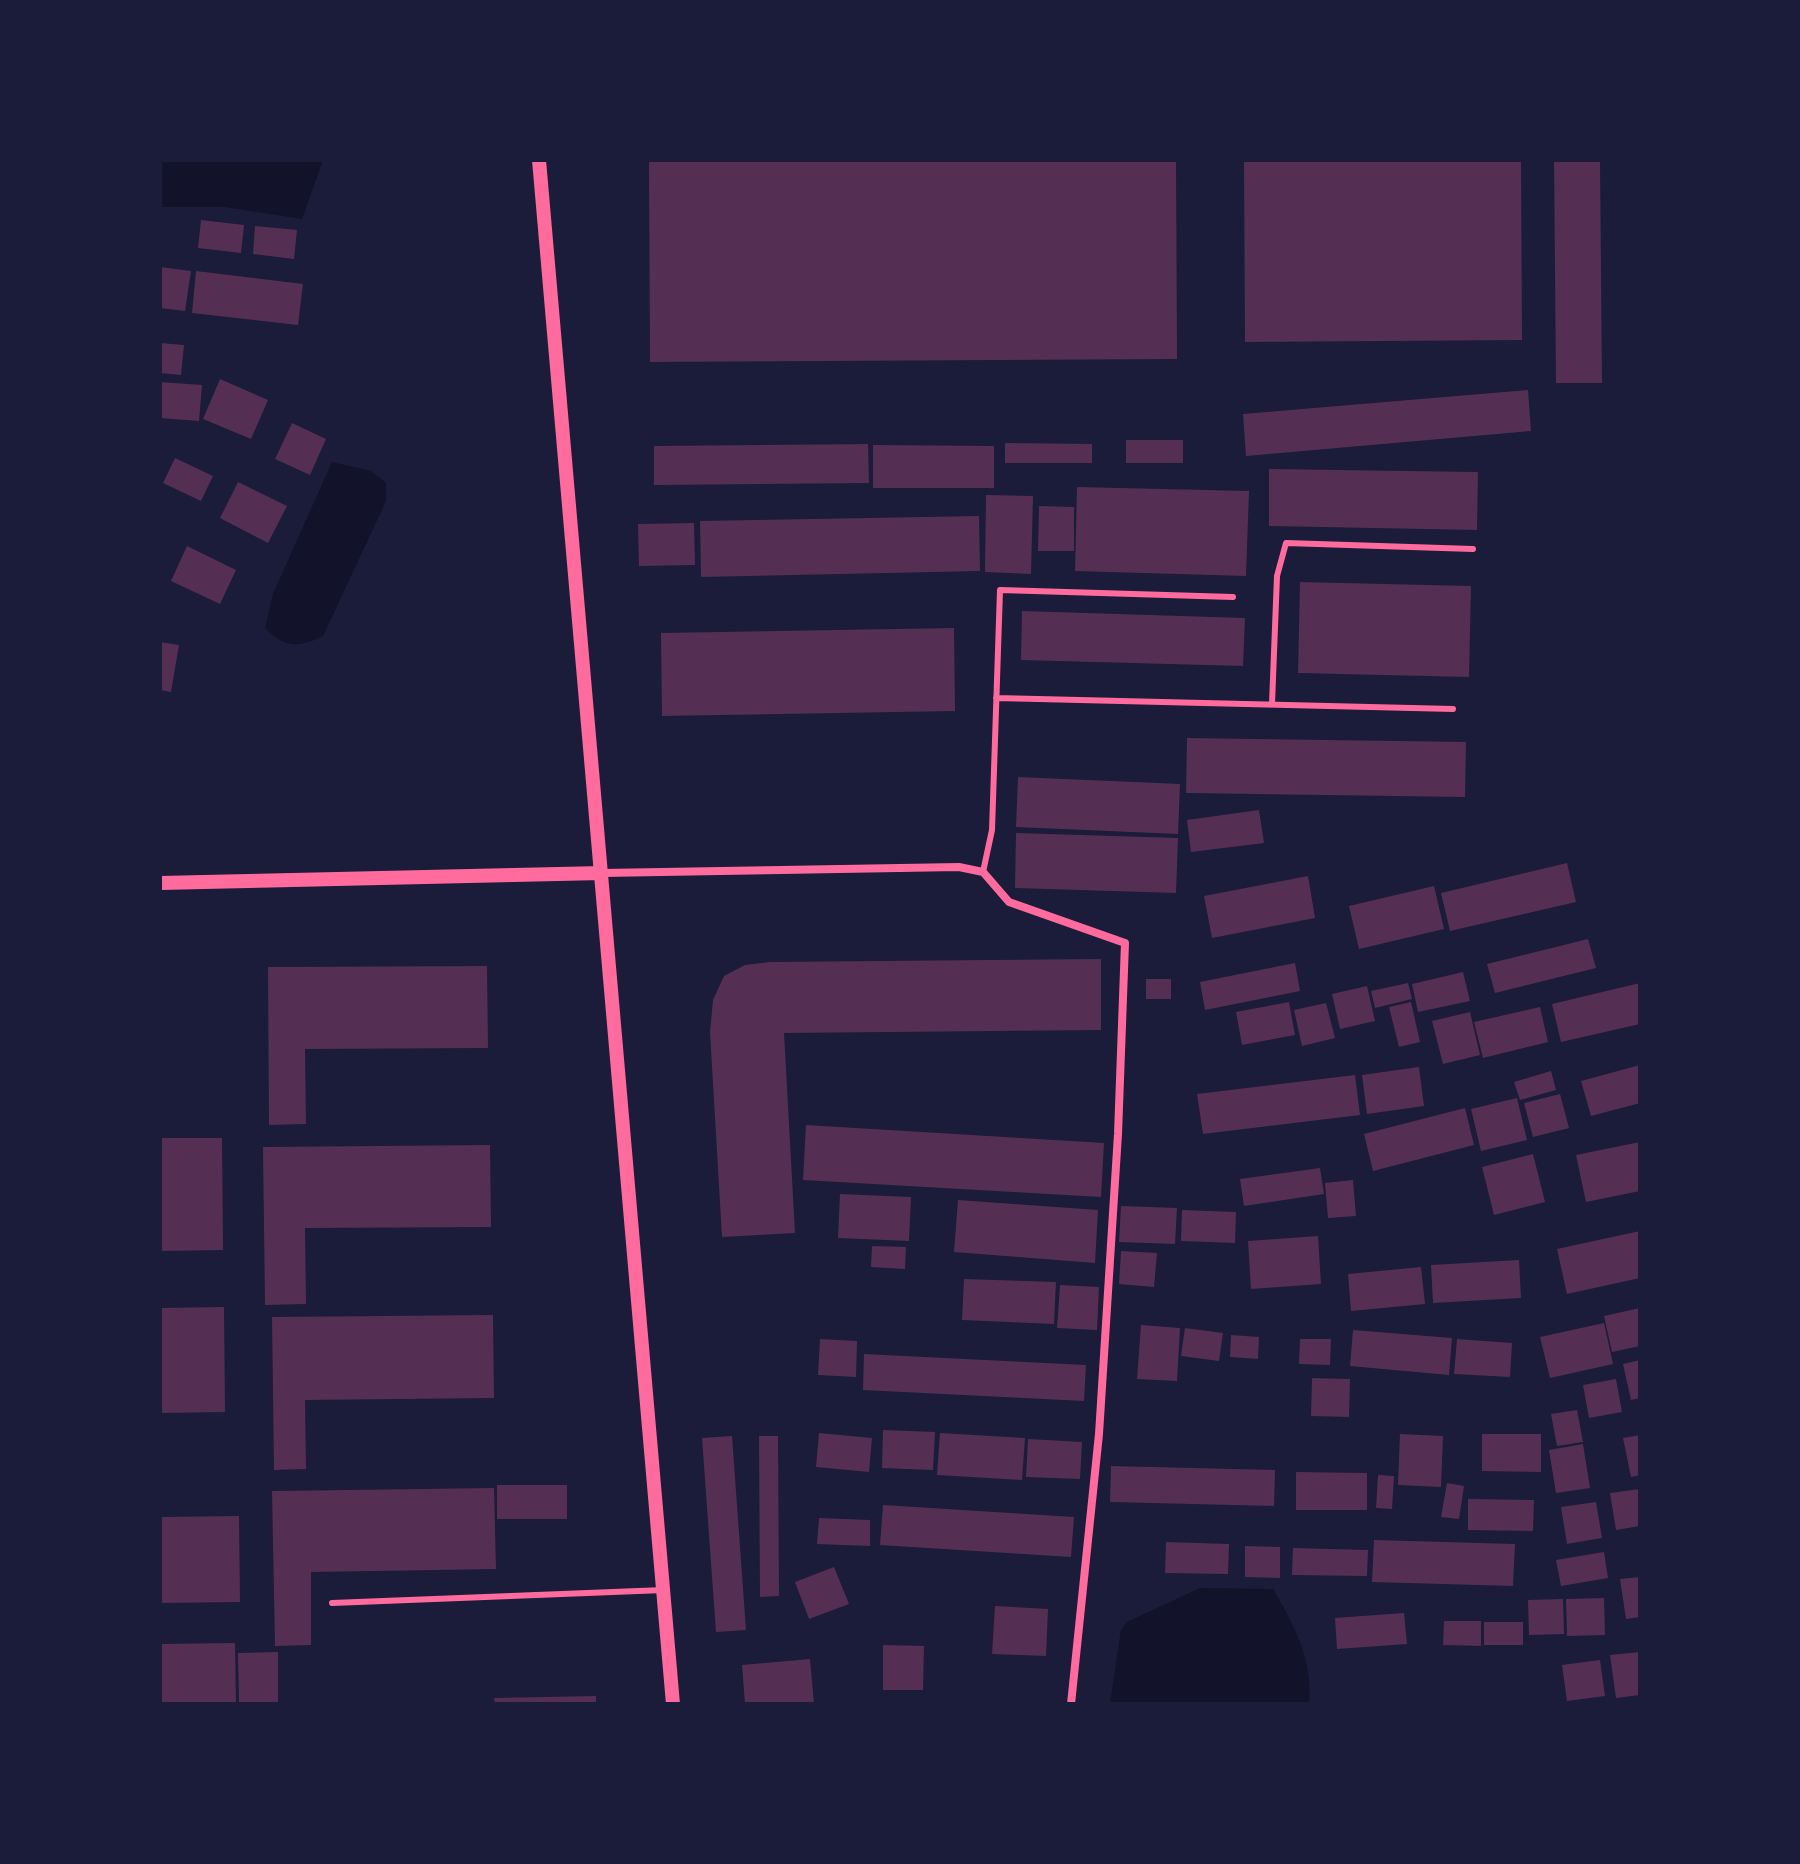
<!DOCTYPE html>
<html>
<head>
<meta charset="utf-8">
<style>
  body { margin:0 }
  #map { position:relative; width:1800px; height:1864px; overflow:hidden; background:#1b1b3a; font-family:Merriweather,serif }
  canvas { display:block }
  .frame { position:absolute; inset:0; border:162px solid #1b1b3a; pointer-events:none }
</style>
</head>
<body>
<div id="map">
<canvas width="1800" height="1864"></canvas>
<div class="frame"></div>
</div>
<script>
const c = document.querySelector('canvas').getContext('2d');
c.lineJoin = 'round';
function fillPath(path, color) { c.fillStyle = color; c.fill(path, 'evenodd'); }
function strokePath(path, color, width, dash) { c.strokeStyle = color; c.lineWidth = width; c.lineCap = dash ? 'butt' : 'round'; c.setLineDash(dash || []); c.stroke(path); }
const water = new Path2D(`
  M160 160H323L302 219 225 207H160Z
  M332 462 371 471 386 483V501L323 636C298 648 285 648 265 628L273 594Z
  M1200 1588 1273 1589C1295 1627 1313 1659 1309 1704H1110L1121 1630 1127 1622Z`);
const building = new Path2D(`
  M649 160H1176L1177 359 650 362Z
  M1244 160H1521L1522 340 1245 342Z
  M1554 160H1600L1602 383H1556Z
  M201 220 244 225 241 253 198 248Z
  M255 226 297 230 294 259 253 254Z
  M160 267 191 271 185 311 160 308Z
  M196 271 303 284 298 325 192 313Z
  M160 343 184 345 181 375 160 373Z
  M220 379 268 400 251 439 203 419Z
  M160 382 202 385 199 421 160 418Z
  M1528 390 1531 431 1246 456 1243 414Z
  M292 423 326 439 310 475 275 459Z
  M1126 440H1183V463H1126Z
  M1005 443 1092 444V463H1005Z
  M868 444 869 483 654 485V446Z
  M873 445 994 446V488H873Z
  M175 458 213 476 201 501 163 483Z
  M1269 469 1478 472 1477 530 1269 526Z
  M238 482 287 506 268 543 220 518Z
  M1077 487 1249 491 1246 576 1075 571Z
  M986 495 1033 496 1031 574 985 572Z
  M1039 506 1074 507V551H1038Z
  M979 516 980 571 701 577 700 521Z
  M694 523 695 565 639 566 638 524Z
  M187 546 236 570 220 604 171 581Z
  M1300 582 1471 586 1469 677 1298 673Z
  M1022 611 1245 618 1243 666 1021 660Z
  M954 628 955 711 662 716 661 633Z
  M160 642 179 645 171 692 160 690Z
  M1187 738 1466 742 1465 797 1186 793Z
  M1018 777 1180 784 1178 834 1016 827Z
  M1259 810 1264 843 1191 852 1187 820Z
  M1016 833 1178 838 1176 893 1015 888Z
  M1567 863 1576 902 1450 931 1441 893Z
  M1308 876 1315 918 1212 938 1204 896Z
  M1434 886 1444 929 1359 949 1349 906Z
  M1588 939 1596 968 1495 993 1487 964Z
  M1101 959V1030L784 1033 795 1233 722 1237 710 1032 713 1000 724 976 745 965 770 962Z
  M1295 963 1300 991 1205 1010 1200 982Z
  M487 966 488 1048 305 1049 306 1124 269 1125 268 967Z
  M1463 972 1470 1001 1418 1012 1412 984Z
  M1146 979H1171V999H1146Z
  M1408 983 1412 999 1375 1008 1371 991Z
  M1640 983V1024L1561 1042 1552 1004Z
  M1367 986 1375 1021 1340 1029 1332 994Z
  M1289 1002 1295 1035 1242 1045 1236 1012Z
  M1411 1002 1420 1042 1399 1047 1389 1007Z
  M1326 1003 1335 1038 1302 1046 1294 1010Z
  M1540 1007 1548 1042 1483 1058 1474 1022Z
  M1470 1012 1480 1055 1443 1064 1432 1021Z
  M1640 1065V1103L1591 1116 1581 1081Z
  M1419 1067 1424 1106 1367 1114 1362 1075Z
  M1551 1071 1556 1090 1520 1100 1514 1082Z
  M1355 1075 1360 1115 1203 1134 1197 1094Z
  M1560 1094 1569 1128 1533 1137 1524 1103Z
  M1517 1098 1527 1140 1481 1151 1471 1109Z
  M1465 1108 1474 1145 1373 1171 1364 1134Z
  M806 1125 1104 1143 1101 1197 803 1180Z
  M160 1138H222L223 1250 160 1251Z
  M1640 1142V1191L1586 1202 1576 1155Z
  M490 1145 491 1227 305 1228 306 1304 265 1305 263 1147Z
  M1533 1154 1545 1202 1494 1215 1482 1167Z
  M1320 1168 1324 1194 1244 1206 1240 1179Z
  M1353 1180 1356 1216 1328 1218 1325 1183Z
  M840 1194 911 1197 909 1241 838 1238Z
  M958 1200 1098 1210 1095 1263 954 1252Z
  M1121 1206 1177 1208 1175 1244 1119 1242Z
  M1182 1210 1236 1212 1235 1243 1181 1241Z
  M1640 1231V1278L1567 1294 1557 1249Z
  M1318 1236 1321 1284 1251 1289 1248 1241Z
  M872 1246 906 1247 905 1269 871 1267Z
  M1121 1251 1157 1253 1154 1287 1119 1284Z
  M1519 1260 1521 1298 1433 1303 1431 1265Z
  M1421 1267 1425 1304 1351 1311 1348 1274Z
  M964 1279 1056 1282 1054 1324 962 1320Z
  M1060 1285 1099 1287 1097 1330 1057 1328Z
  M224 1307 225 1412 160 1413V1308Z
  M1640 1308V1346L1612 1352 1604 1316Z
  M493 1315 494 1398 305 1400 306 1469 274 1470 272 1317Z
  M1604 1323 1613 1364 1550 1378 1540 1337Z
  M1141 1325 1180 1328 1177 1381 1137 1379Z
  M1185 1328 1223 1333 1219 1361 1181 1356Z
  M1353 1330 1452 1338 1449 1375 1350 1366Z
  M1231 1335 1259 1337 1258 1359 1230 1357Z
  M820 1339 857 1341 856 1377 818 1375Z
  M1300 1339H1331L1330 1365 1299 1364Z
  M1457 1339 1512 1343 1510 1377 1454 1374Z
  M864 1354 1086 1365 1084 1401 863 1390Z
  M1640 1360V1398L1631 1400 1623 1364Z
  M1312 1378 1350 1379 1349 1417 1311 1416Z
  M1616 1379 1622 1412 1589 1418 1583 1385Z
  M1577 1410 1583 1442 1557 1446 1551 1414Z
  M883 1430 935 1432 933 1470 882 1468Z
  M819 1433 872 1438 869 1472 816 1467Z
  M940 1433 1025 1438 1022 1480 937 1475Z
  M1400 1434 1443 1436 1441 1487 1398 1485Z
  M1482 1434H1541V1472L1482 1471Z
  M1640 1435V1475L1631 1477 1623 1438Z
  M732 1436 746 1630 716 1632 702 1438Z
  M759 1436H778L779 1596 760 1597Z
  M1028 1439 1082 1442 1080 1479 1026 1477Z
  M1583 1444 1590 1488 1556 1493 1549 1450Z
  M1111 1466 1275 1470 1274 1506 1110 1502Z
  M1296 1472 1367 1473V1510H1296Z
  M1378 1475 1394 1476 1392 1509 1376 1508Z
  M1447 1483 1464 1486 1459 1519 1441 1517Z
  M497 1485H567V1519H497Z
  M494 1488 496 1569 311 1572V1645L275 1646 272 1491Z
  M1640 1489V1526L1616 1530 1610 1493Z
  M1468 1499 1534 1500 1533 1531 1468 1530Z
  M1596 1502 1602 1538 1567 1544 1561 1507Z
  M883 1505 1074 1517 1071 1557 880 1545Z
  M239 1516 240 1602 160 1603V1517Z
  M819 1518 870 1520V1546L817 1544Z
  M1374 1540 1515 1544 1513 1586 1372 1582Z
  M1166 1542 1229 1544 1228 1574 1165 1573Z
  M1245 1546 1280 1547V1578L1245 1577Z
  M1293 1548 1368 1550 1367 1576 1292 1575Z
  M1604 1552 1608 1578 1561 1586 1556 1560Z
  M834 1567 849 1604 809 1619 795 1582Z
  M1640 1577V1617L1626 1619 1620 1579Z
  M1604 1598 1605 1635 1567 1636 1566 1599Z
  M1563 1599 1564 1634 1529 1635 1528 1600Z
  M995 1606 1048 1609 1046 1656 992 1654Z
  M1404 1613 1407 1644 1337 1649 1335 1618Z
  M1444 1621H1481V1646L1443 1645Z
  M1484 1622H1523V1645H1484Z
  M235 1643 236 1704H160V1644Z
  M883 1645 924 1646 923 1690H883Z
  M278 1652V1704H239L238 1653Z
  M1640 1652V1695L1616 1698 1610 1655Z
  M810 1659 814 1704H745L742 1665Z
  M1600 1660 1605 1696 1567 1701 1562 1665Z
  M596 1696V1704H495L494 1698Z`);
const service = new Path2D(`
  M996 698 1453 709
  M1272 704 1277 576 1286 543 1473 549
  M983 872 992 830 1000 590 1233 597
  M332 1603 664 1590`);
const minor = new Path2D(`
  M602 873 959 867 983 872 1009 902 1125 943 1118 1134 1099 1434 1071 1704`);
const tertiary = new Path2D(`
  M539 160 673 1704
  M160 883 602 873`);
fillPath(water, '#12122b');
fillPath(building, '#542f53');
strokePath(service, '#ff6b9d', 6);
strokePath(minor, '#ff6b9d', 8);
strokePath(tertiary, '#ff6b9d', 14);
</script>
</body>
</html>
